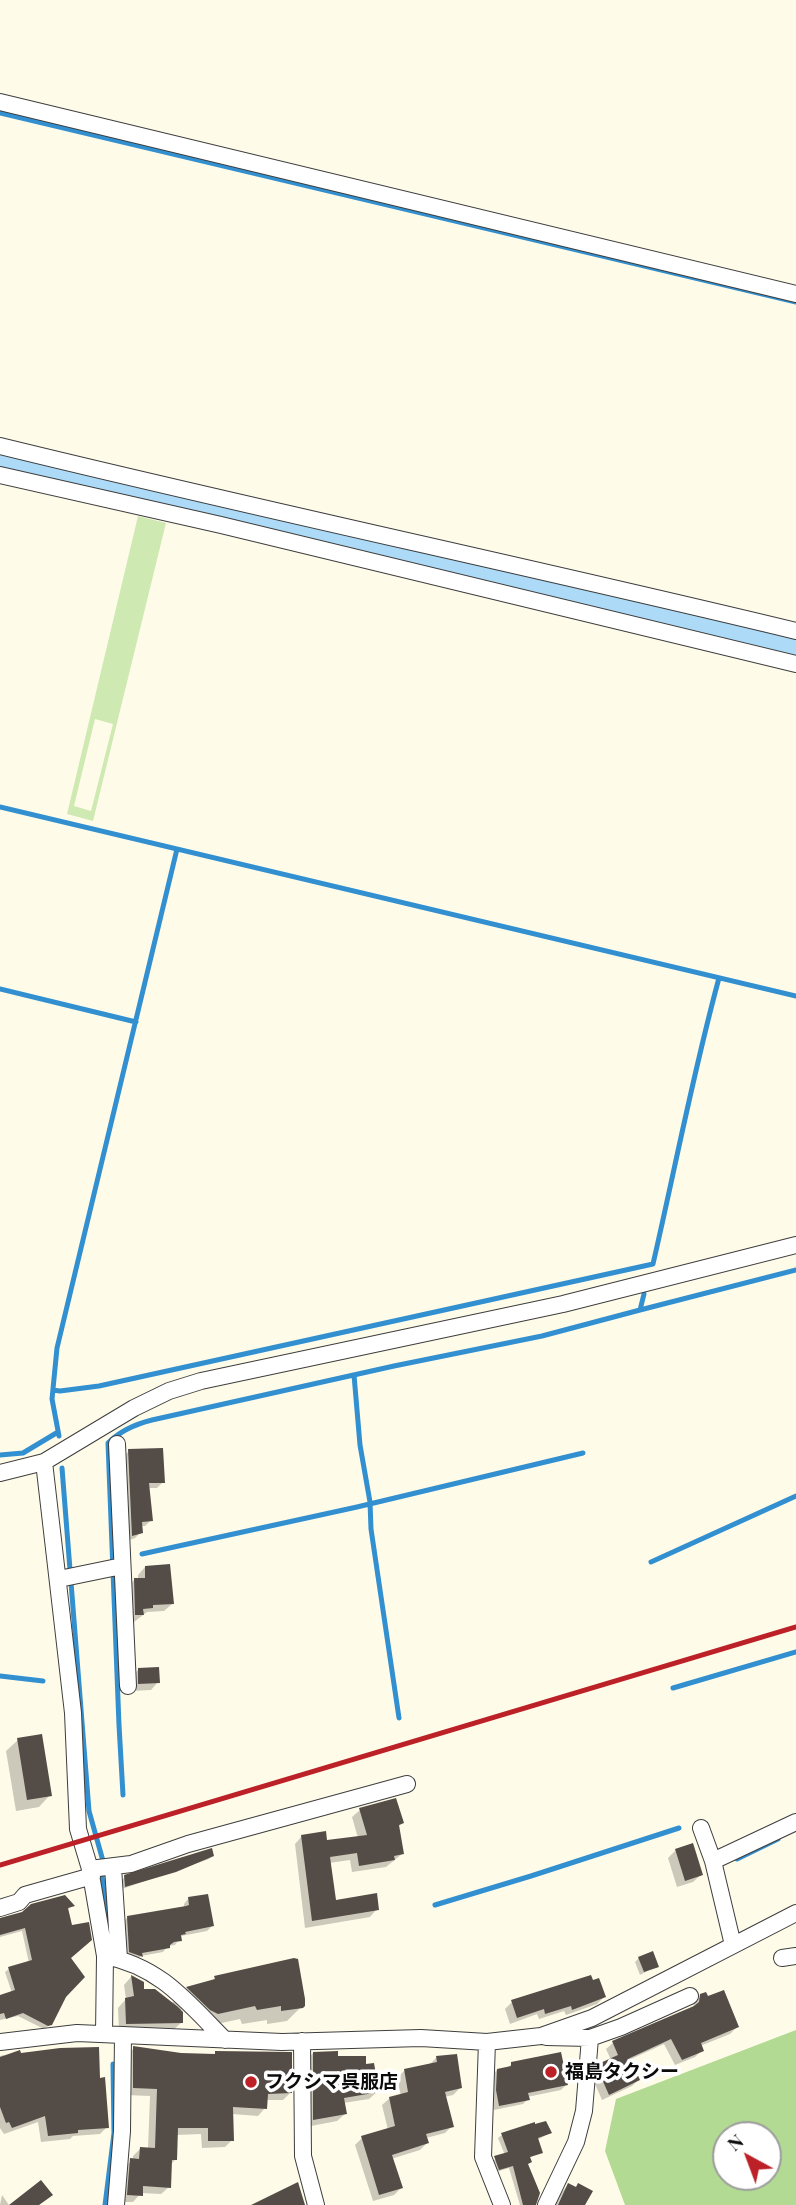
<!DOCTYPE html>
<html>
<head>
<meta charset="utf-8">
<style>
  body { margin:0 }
  #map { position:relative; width:796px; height:2205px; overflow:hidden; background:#fffbe9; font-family:"Playfair Display",serif }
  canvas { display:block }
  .north { position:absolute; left:712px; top:2121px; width:70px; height:70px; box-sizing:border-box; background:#fff; border:2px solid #9d9d9d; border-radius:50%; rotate:319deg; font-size:19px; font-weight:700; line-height:28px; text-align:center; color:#0b0b0b }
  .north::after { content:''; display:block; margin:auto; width:24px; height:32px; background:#bd2128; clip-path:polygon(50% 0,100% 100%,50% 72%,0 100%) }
</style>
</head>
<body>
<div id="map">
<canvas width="796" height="2205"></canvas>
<div class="north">N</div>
</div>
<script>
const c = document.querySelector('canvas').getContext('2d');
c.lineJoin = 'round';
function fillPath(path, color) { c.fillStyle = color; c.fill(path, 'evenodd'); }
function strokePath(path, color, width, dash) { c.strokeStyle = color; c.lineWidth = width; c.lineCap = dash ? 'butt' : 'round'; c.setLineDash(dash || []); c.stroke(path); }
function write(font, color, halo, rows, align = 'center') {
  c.font = font + ' "Playfair Display","Noto Sans JP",serif'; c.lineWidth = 7; c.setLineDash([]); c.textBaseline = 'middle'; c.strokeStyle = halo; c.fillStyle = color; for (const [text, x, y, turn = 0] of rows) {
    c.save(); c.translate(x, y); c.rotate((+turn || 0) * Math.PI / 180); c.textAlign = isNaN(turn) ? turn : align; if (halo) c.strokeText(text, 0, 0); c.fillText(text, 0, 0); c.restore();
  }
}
const green = new Path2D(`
  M138 516 166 523 93 821 67 814ZM95 719 113 724 91 811 74 806Z`);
const forest = new Path2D(`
  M796 2030V2205H625L605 2151 616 2099ZM726 2135H768V2177H726Z`);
const shadow = new Path2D(`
  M129 1451 163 1482 157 1488H148L151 1520 145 1526H141V1532L135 1538 127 1541 123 1457Z
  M145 1567 172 1604 164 1611 147 1612 134 1622H128L127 1588 134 1580H138V1575Z
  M138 1670 158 1682 151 1690 131 1691V1677Z
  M18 1740 50 1795 39 1807 16 1811 6 1751Z
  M360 1810 402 1823 398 1827 402 1854 386 1867 352 1872 350 1860 329 1863 334 1902 377 1909 370 1917 305 1928 295 1844 302 1836 326 1842 358 1838 352 1817Z
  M676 1850 701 1875 693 1882 677 1887 668 1858Z
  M212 1855 209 1859 122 1889 121 1881 125 1877Z
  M188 1899 212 1926 207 1931 181 1936 175 1945 168 1946 163 1952 141 1956 136 1961 125 1956 123 1922 128 1917 184 1908V1904Z
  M72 1906 67 1910 69 1958 65 1996 51 2024 44 2029 18 2016 0 2020V1997L12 1993 5 1972 9 1969 29 1963 22 1931 0 1937V1919Z
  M639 1958 657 1966 640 1975 635 1962Z
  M131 1977 142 1983 143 1991 171 2004 187 1988 211 1982 215 1978 303 2005 287 2021 267 2024V2020L242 2024 240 2019 203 2027 181 2009V2023L173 2030 119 2031 118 2008 126 1999 124 1985Z
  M564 1986 604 1997 597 2004 566 2015 564 2011 539 2019 537 2014 510 2024 505 2009 512 2002Z
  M701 1996 737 2027 730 2034 700 2046 702 2050 695 2057 675 2065 664 2044 629 2060 638 2080 632 2086 602 2100 592 2077V2072L599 2065 611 2060 606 2049 613 2043 693 2008 694 2003Z
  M134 2048 181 2055 213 2056 216 2052 290 2093 283 2100H266L265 2108 258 2116 232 2114V2140L225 2147 202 2148 201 2134 176 2135 175 2160 170 2165 169 2187 161 2194 141 2193 133 2202H121L123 2168 133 2160V2156L140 2149H148L150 2096 126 2095 127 2055Z
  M313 2053 364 2066 377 2092 369 2099 343 2103 345 2114 337 2121 306 2127V2061Z
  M4 2055V2057L99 2080 107 2127 100 2134 73 2136 70 2139 41 2142 38 2122 4 2134 0 2128V2056Z
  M437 2057 460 2088 453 2095 444 2097 452 2126 445 2133 426 2138 427 2143 420 2150 391 2159 401 2188 394 2195 373 2201 355 2145 362 2138 388 2130 382 2105 390 2098 401 2096 397 2078 404 2071 430 2064Z
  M512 2064 566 2085 561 2090 527 2097 528 2099 523 2104 494 2110 491 2096 492 2075 497 2070 507 2068Z
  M550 2133 537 2140 541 2152 529 2158 526 2165 534 2205H520L509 2168 496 2172 492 2161 505 2155 498 2138 502 2135Z
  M568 2185 575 2189 583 2205H555L561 2193Z
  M2 2195 9 2205H0Z`);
const stream = new Path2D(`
  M0 113 796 302
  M0 807 796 996
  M0 989 136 1022
  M640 1310 796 1270
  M354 1375 360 1445 370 1502 371 1529 399 1718
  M53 1390 60 1391 99 1386 653 1264C675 1169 693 1073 719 978
  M59 1436 52 1399 57 1348 177 849
  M0 1455 23 1453 58 1432
  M62 1468 89 1811 103 1861 102 1876 109 1936
  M142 1554 357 1507 583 1453
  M651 1562 796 1496
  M0 1676 43 1681
  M673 1688 796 1652
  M123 1795 119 1725 108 1443C120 1431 136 1424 152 1420L394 1366 542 1336 640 1310 644 1294
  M737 1859 778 1839
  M435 1905 531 1876 679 1828
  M105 2205 114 2133 113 2064`);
const river = new Path2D(`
  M0 461 796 648`);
const building = new Path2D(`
  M163 1448 165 1483H149L153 1521 142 1522 143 1533 132 1536 128 1449Z
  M170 1564 174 1604 153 1605V1608L143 1609 144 1615H135L134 1578H145V1566Z
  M159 1667 160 1683 138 1684V1668Z
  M42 1734 52 1796 27 1800 17 1738Z
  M396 1798 404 1823 399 1825 404 1854 394 1856 395 1860 359 1866 357 1853 330 1857 336 1900 377 1893 379 1910 312 1921 301 1835 326 1831 327 1840 367 1835 359 1808Z
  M693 1843 703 1875 685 1881 675 1849Z
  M212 1848 214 1856 176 1872 125 1887 124 1875Z
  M208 1894 214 1926 185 1932 186 1934 181 1935 182 1941 174 1942 170 1945V1948L142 1953 143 1957 129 1952 127 1916 186 1906 189 1905 188 1897Z
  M65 1895 75 1906 68 1908 72 1925 89 1922 92 1940 71 1958 85 1977 66 1997 52 2025 48 2026 23 2013 6 2019 4 2013 0 2014V1995L15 1990 8 1967 32 1960 25 1928 0 1935V1918L22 1912 31 1904Z
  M653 1951 659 1967 644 1972 638 1957Z
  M294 1958 298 1959 305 1999V2006L303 2008 281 2011V2006L257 2010 255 2006 218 2014 210 2010 186 1987 215 1979 214 1976Z
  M131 1975 144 1982V1989H155L178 2007 183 2012V2023L126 2024 125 1998 134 1996Z
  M591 1975 593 1980 599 1978 606 1997 572 2010 571 2006 545 2014 544 2009 517 2018 511 2000Z
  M724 1990 739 2027 701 2043 704 2051 682 2060 671 2039 630 2058 640 2080 609 2095 598 2070V2064L618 2055 612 2041 694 2006 699 2002 700 1994 706 1992 708 1996Z
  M133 2046 181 2053 215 2054V2051L292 2052V2093L268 2094 267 2109 233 2107 234 2141H208V2128H178L177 2160H172L171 2188 143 2186V2196L127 2195 130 2158 139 2159 140 2147 155 2148 157 2089 133 2088Z
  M99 2047 100 2078 105 2077 109 2128 78 2130V2133L48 2136 45 2116 12 2128 9 2122 6 2123 0 2107V2057L20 2050 21 2053 60 2048Z
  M338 2051V2056H366V2064L374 2063 379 2092 344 2098 347 2114 313 2120V2052Z
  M561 2052 568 2085 528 2093 530 2100 499 2106 496 2090 497 2069 511 2066V2062Z
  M457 2054 462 2088 445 2092 454 2127 426 2134 429 2143 392 2155 403 2188 379 2195 361 2136 395 2126 389 2097 408 2092 404 2069 437 2062 436 2056Z
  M546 2121 552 2133 538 2138 543 2153 530 2157 532 2162 528 2164 540 2193 536 2205H523L513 2166 499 2170 494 2156 508 2152 501 2133 535 2122V2124Z
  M41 2180 53 2195 39 2205H9Z
  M298 2182 305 2205H251Z
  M568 2183 576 2187 578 2183 593 2191 585 2205H558Z`);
const minor = new Path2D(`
  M0 102 796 294
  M0 446C265 511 531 567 796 631
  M0 475 221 525 796 664
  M117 1444 128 1686
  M44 1462 73 1713 78 1829 90 1869 105 1956 104 2034
  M0 1473 44 1462 134 1408 169 1391 201 1381 563 1304 796 1245
  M59 1579 122 1566
  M701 1828 713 1861 733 1945
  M713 1861 796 1822
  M113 1867 119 1959
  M90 1869 131 1864 188 1844 407 1784
  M0 1908 19 1902 25 1895 92 1876
  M105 1956C161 1967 187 2002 225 2040
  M782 1958 796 1956
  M546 2037 590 2038 621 2027 690 1996
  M302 2041 303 2156 316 2205
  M0 2042 77 2033 282 2042 421 2038 487 2042 541 2036 592 2018 796 1913
  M487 2042 483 2157 502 2205
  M116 2205 122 2131 123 2035
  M546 2205 576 2142 584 2111 590 2038`);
const rail = new Path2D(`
  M0 1865 796 1627`);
const markers = [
  [551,2072,7,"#bd2128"],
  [251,2082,7,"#bd2128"]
];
const poiNames = [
  ["福島タクシー",565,2072],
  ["フクシマ呉服店",265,2082]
];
fillPath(green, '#cfe9b3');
fillPath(forest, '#b2da92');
fillPath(shadow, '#0003');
strokePath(stream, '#3290d0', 5);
strokePath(river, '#addbf7', 33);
fillPath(building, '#544c47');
strokePath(minor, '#3e3e3e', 18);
strokePath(minor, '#fff', 16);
strokePath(rail, '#bd2128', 5);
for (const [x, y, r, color] of markers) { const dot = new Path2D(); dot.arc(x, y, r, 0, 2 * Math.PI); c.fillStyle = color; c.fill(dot); strokePath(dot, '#fff', 2.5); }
write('bold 19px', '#0b0b0b', '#fff', poiNames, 'left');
</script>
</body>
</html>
